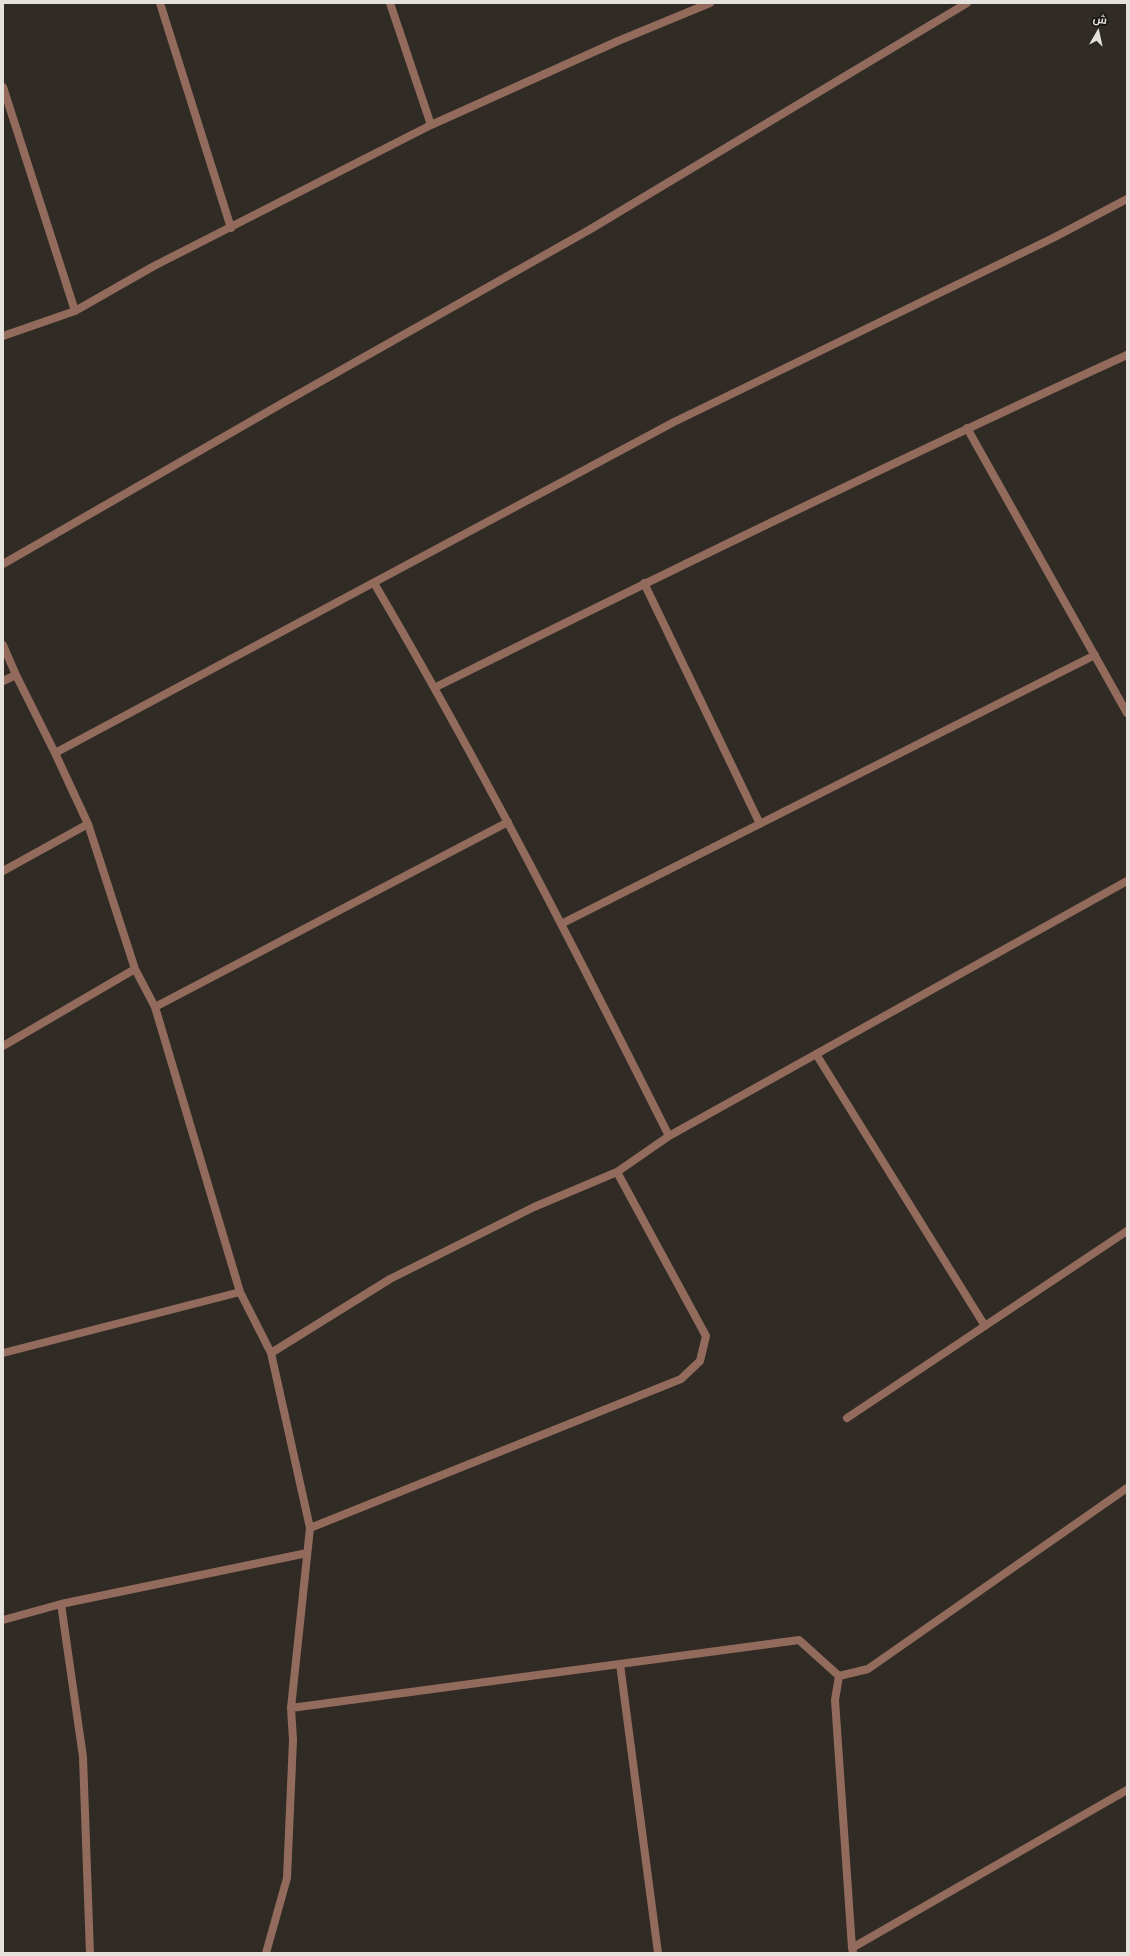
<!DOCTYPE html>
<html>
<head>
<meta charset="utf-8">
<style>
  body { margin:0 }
  #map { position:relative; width:1130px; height:1956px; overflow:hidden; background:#302b24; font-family:Karla,Cairo,sans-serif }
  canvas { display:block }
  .frame { position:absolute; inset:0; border:4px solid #e5e2dd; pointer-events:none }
  .north { position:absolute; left:1078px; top:12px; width:40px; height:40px; -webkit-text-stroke:3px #161411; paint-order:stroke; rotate:9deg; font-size:11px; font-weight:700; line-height:16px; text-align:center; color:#e5e2dd }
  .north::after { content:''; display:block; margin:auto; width:14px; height:18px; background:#e5e2dd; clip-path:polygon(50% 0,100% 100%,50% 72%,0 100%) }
</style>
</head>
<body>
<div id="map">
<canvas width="1130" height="1956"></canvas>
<div class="frame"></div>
<div class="north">ش</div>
</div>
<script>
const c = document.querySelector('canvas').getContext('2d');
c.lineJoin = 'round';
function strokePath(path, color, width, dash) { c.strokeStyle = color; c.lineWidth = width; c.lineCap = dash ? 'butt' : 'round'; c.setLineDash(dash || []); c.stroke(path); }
const minor = new Path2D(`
  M160 3 231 228
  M390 3 431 125
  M3 87 75 311 3 336
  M75 311 154 266 431 125 618 41 710 3
  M967 428 1127 713
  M3 564 281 404 589 230 967 3
  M374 583C480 763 575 949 669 1136
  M644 583 760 824
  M3 645 16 675 55 753 88 824 135 969 155 1007 240 1292 271 1353 310 1528 291 1708 293 1740 287 1878 266 1953
  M3 681 16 675
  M436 687C665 573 894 461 1127 355
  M55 753 674 422 1053 238 1127 199
  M3 871 88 824
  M563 923 1095 655
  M155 1007 508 822
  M3 1046 135 969
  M816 1054 985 1326
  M3 1353 240 1292
  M271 1353 390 1279 534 1207 617 1172 669 1136 1127 881
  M847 1418 1127 1231
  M310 1528 681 1379 700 1361 706 1336 617 1172
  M61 1604 83 1757 90 1953
  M3 1620 61 1604 307 1553
  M620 1664 658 1953
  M291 1708 799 1640 839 1676
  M852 1948 835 1700 839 1676 868 1669 1127 1488
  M853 1952 852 1948 1127 1790`);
strokePath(minor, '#936b5c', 8);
</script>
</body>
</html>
